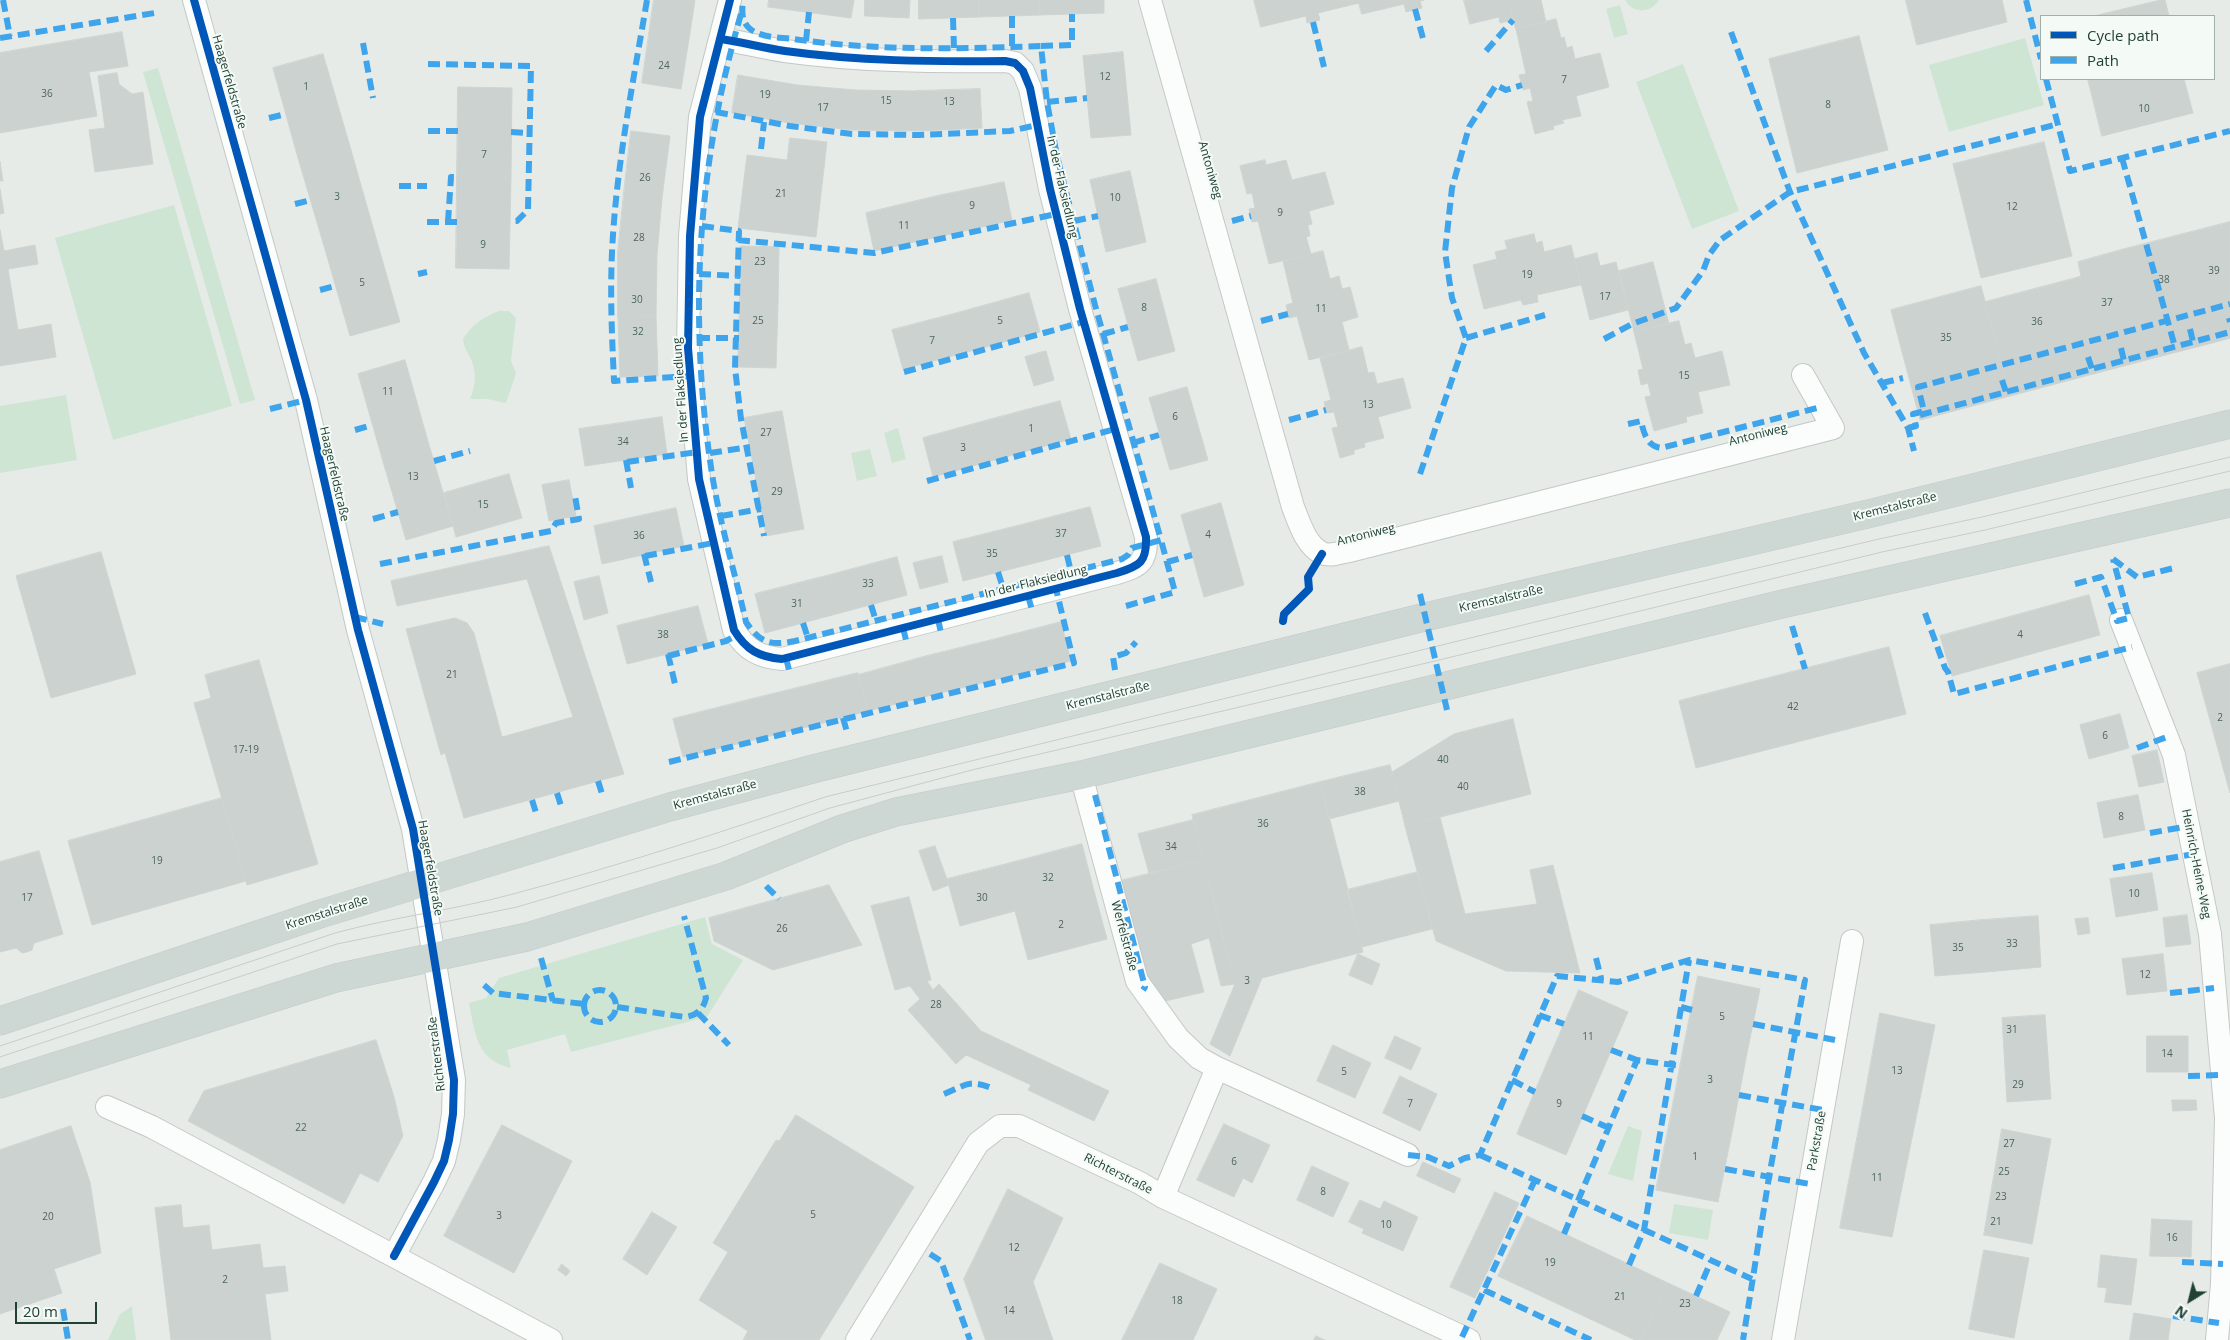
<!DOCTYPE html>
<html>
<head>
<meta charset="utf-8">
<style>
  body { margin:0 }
  #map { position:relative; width:2230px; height:1340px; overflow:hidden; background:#e6ebe8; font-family:"Open Sans",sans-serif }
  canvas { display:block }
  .legend { position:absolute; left:2040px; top:15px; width:175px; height:65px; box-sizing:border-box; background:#f4faf6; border:1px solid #a0b0a9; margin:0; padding:6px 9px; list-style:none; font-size:15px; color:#214036 }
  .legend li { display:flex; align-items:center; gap:10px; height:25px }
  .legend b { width:25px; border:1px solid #a0b0a9 }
  .north { position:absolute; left:2165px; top:1275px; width:50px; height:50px; -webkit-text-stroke:4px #f4faf6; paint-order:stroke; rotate:216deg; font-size:14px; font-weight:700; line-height:20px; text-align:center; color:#214036 }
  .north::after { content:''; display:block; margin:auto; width:18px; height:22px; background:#214036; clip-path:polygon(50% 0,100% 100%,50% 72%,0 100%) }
  .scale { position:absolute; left:15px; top:1302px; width:82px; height:22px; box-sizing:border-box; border:2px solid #214036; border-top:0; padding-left:6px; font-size:15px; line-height:18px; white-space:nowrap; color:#214036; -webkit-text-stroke:4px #f4faf6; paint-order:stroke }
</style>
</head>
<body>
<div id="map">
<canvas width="2230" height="1340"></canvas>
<ul class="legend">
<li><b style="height:6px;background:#0057b8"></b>Cycle path</li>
<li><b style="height:6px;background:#3ea4eb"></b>Path</li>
</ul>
<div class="north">N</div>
<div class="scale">20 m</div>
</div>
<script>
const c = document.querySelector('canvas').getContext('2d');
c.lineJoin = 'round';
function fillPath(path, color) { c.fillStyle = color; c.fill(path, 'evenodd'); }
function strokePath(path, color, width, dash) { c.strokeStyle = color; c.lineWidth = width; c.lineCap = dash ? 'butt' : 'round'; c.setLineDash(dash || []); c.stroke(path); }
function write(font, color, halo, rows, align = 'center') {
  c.font = font + ' "Open Sans",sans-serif'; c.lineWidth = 4; c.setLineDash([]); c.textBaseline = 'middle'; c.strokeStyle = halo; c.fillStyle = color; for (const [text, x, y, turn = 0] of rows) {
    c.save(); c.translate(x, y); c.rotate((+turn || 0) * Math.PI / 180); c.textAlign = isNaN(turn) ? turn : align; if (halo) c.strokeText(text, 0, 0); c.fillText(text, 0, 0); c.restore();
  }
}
const green = new Path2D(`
  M1625 0H1659C1650 14 1633 14 1625 0Z
  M1620 5 1628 34 1614 38 1606 9Z
  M2025 38 2044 105 1949 132 1929 65Z
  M1683 64 1739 211 1692 229 1636 82Z
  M158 68 255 400 240 404 143 72Z
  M174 205 232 406 113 440 55 238Z
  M499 311H509L516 318 511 361 516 373 506 403 487 399H470C476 385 477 371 470 357 466 350 464 347 463 339 472 325 483 317 499 311Z
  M66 395 77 460 0 473V406Z
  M898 428 906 459 892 463 884 433Z
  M870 449 877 476 857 481 851 453Z
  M705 917 712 944 743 960 707 1017 571 1052 565 1034 507 1050 511 1068C476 1060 475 1033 469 1003L486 998 499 978Z
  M1628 1126 1642 1131 1633 1181 1608 1174Z
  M1674 1204 1713 1210 1708 1240 1669 1233Z
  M132 1306 136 1340H108L120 1314Z`);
const building = new Path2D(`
  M654 0H695L692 20 652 13Z
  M769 0H854L851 18 768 7Z
  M865 0H910L909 18 865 16Z
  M919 0H979V17L919 19Z
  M979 0H1040V15L979 17Z
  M1040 0H1104V13L1040 15Z
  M1254 0H1358L1359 3 1318 13 1320 20 1307 23 1306 16 1261 27Z
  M1358 0H1424L1420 1 1422 8 1406 12 1404 4 1362 14Z
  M1464 0H1508L1513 20 1500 23 1499 17 1470 24Z
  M1508 0H1541L1546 22 1516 29Z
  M1906 0H2002L2007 22 1917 45Z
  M2161 0H2165L2169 16H2094Z
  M652 13 692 20 681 89 642 83Z
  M1556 19 1561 38 1564 37 1567 48 1572 46 1575 59 1600 53 1609 87 1576 96 1581 116 1562 120 1564 123 1553 126 1554 129 1535 134 1527 102 1533 101 1530 88 1523 90 1519 75 1526 74 1516 29Z
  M122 32 128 66 89 72 97 116 0 133V53Z
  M1859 36 1888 150 1797 173 1769 59Z
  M1123 52 1131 135 1091 138 1083 56Z
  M323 54 349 143 298 158 273 68Z
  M117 73 119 84 132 94 143 92 153 164 95 172 89 130 105 128 98 76Z
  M738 75 797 85 790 123 732 113Z
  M2088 79H2184L2193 113 2102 136Z
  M797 85 855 90 853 130 790 123Z
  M458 87 512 88 511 178 457 177Z
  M980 89 982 128 918 131 916 91Z
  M855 90 916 91 918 131 853 130Z
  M631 131 670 136 662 198 624 193Z
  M790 138 827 142 816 237 738 228 747 155 787 160Z
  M2044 142 2072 256 1981 278 1953 164Z
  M349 143 374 231 324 246 298 158Z
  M1265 160 1266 165 1286 160 1292 180 1325 172 1334 204 1309 211 1312 224 1308 225 1310 236 1306 237 1311 254 1269 264 1258 221 1252 222 1249 209 1255 208 1252 193 1247 194 1240 166Z
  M0 162 3 181H0Z
  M1130 171 1146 242 1106 252 1090 180Z
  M457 177 511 178 509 269 456 268Z
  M1004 182 1012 220 942 236 933 197Z
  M0 189 4 213 0 214Z
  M624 193 662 198 657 255 618 252Z
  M933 197 942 236 874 251 866 213Z
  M2230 222V338L2216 342 2187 233Z
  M0 230 4 251 35 245 38 264 8 269 18 330 51 324 56 357 0 366Z
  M374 231 400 322 350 336 324 246Z
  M2187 233 2216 342 2150 359 2121 250Z
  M1534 234 1536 243 1542 241 1544 252 1571 245 1581 285 1537 295 1538 302 1523 305 1521 300 1484 309 1473 265 1497 259 1495 252 1507 249 1505 241Z
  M741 246 779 247 778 304 740 303Z
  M2121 250 2150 359 2097 373 2072 279 2081 276 2078 262Z
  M1323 251 1330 279 1339 276 1342 289 1350 287 1358 317 1342 322 1349 350 1309 360 1297 316 1289 318 1288 314 1286 305 1293 303 1283 261Z
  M618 252 657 255 656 316 618 317Z
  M1597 253 1600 266 1616 262 1628 310 1590 320 1575 259Z
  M1653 262 1669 324 1634 332 1619 271Z
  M1156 279 1175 351 1138 361 1118 289Z
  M2072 279 2097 373 2010 396 1985 302Z
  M1981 286 2010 396 1920 420 1891 310Z
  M1029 293 1040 332 971 351 961 312Z
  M740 303 778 304 776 368 738 367Z
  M961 312 971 351 903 369 892 330Z
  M656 316 658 376 620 377 618 317Z
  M1679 321 1685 345 1691 343 1695 358 1722 351 1730 385 1698 392 1703 413 1686 417 1687 422 1654 431 1645 397 1651 396 1648 383 1641 385 1638 370 1643 369 1634 332Z
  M1362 347 1368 373 1374 372 1377 384 1403 378 1411 408 1378 417 1384 438 1364 443 1365 447 1354 450V454L1340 458 1332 428 1338 427 1334 412 1327 413 1324 402 1331 400 1320 358Z
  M1046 351 1054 380 1034 386 1025 357Z
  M405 360 429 445 382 458 358 374Z
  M1187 387 1208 460 1170 470 1149 398Z
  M1060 401 1071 439 1002 458 992 419Z
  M782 411 792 467 755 474 744 418Z
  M662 417 667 454 585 466 579 429Z
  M992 419 1002 458 933 477 923 438Z
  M429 445 453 526 406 540 382 458Z
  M792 467 804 529 766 536 755 474Z
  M509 474 522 518 456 537 444 493Z
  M569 480 576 516 549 521 542 485Z
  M1221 503 1244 585 1204 597 1181 515Z
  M1090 507 1101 546 1031 564 1021 525Z
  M676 508 684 546 602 564 594 526Z
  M1021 525 1031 564 963 581 953 542Z
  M549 546 624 774 464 818 445 753 441 755 406 629 455 618 467 623 474 633 502 737 573 717 527 579 397 606 391 581Z
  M101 552 136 674 51 698 16 576Z
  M942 556 948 582 920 589 913 563Z
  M897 557 907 595 840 613 830 575Z
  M830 575 840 613 765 633 755 594Z
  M599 576 608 613 584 620 574 582Z
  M2089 595 2100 635 1952 676 1940 636Z
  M698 606 708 644 627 664 617 626Z
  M1061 622 1071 661 1002 678 992 640Z
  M992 640 1002 678 936 694 927 656Z
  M1889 647 1906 714 1696 768 1679 701Z
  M927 656 936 694 868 711 858 675Z
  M259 660 318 864 247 885 194 703 211 698 205 675Z
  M2230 664V793L2197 673Z
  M858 673 868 711 819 724 809 685Z
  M809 685 819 724 750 741 740 702Z
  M740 702 750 741 683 757 673 719Z
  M2120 714 2129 748 2089 759 2080 725Z
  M1513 719 1520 749 1394 781 1392 772 1454 734Z
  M1520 749 1531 794 1405 826 1394 781Z
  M2157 750 2164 782 2139 787 2132 756Z
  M1390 765 1399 801 1329 819 1320 782Z
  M1320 782 1332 828 1204 860 1192 815Z
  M2138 795 2145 830 2104 838 2097 803Z
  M222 798 246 881 92 925 68 841Z
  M1440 817 1465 914 1537 904 1530 870 1553 865 1580 973 1506 971 1436 941 1405 826Z
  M1193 820 1204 860 1149 873 1138 834Z
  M1332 828 1351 902 1222 934 1204 860Z
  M1082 844 1094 891 1015 911 1003 865Z
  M935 846 949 885 933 891 919 851Z
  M39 851 63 934 34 943 32 950 27 952 22 953 16 948 0 952V862Z
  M1204 860 1235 984 1221 986 1209 938 1191 944 1204 992 1161 1002 1149 983 1120 881Z
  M1003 865 1015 911 960 926 947 879Z
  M1418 872 1432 929 1362 947 1347 890Z
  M2152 873 2158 910 2116 917 2110 879Z
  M829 885 862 945 773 970 714 941 709 918Z
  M1094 891 1107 939 1028 960 1015 911Z
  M909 897 931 980 927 981 933 990 939 984 981 1031 1109 1091 1094 1121 1028 1090 1031 1085 966 1055 956 1064 908 1010 920 999 910 986 895 990 871 906Z
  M1351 902 1363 952 1262 978 1230 1056 1210 1044 1235 984 1222 934Z
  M2187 915 2191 944 2166 947 2163 918Z
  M2038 916 2041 967 1986 972 1982 920Z
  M2088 918 2090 933 2078 935 2075 919Z
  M1982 920 1986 972 1935 976 1930 925Z
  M1358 954 1380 964 1372 985 1349 975Z
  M2163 954 2167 991 2127 995 2122 959Z
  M1698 976 1760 989 1746 1058 1684 1046Z
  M1579 990 1628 1012 1597 1083 1548 1061Z
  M1880 1013 1935 1025 1914 1128 1861 1118Z
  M2045 1015 2051 1099 2007 1102 2002 1018Z
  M1395 1036 1421 1048 1411 1070 1385 1058Z
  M2147 1036H2188V1072H2147Z
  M376 1040 394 1097 403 1136 378 1182 360 1173 344 1204 188 1121 204 1091Z
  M1333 1045 1371 1063 1355 1098 1317 1081Z
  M1684 1046 1746 1058 1733 1127 1671 1115Z
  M1548 1061 1597 1083 1566 1155 1517 1134Z
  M1400 1076 1437 1094 1420 1131 1383 1113Z
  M2172 1100H2196L2197 1110 2173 1111Z
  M796 1115 914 1187 819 1340H743L748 1331 699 1300 728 1252 713 1243 776 1140 779 1141Z
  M1671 1115 1733 1127 1718 1202 1656 1190Z
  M1861 1118 1914 1128 1892 1237 1840 1228Z
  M1224 1124 1270 1145 1252 1183 1243 1178 1234 1197 1197 1180Z
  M502 1125 572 1161 514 1273 444 1236Z
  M71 1126 90 1182 101 1253 54 1269 62 1293 0 1314V1150Z
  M2002 1129 2051 1139 2032 1244 1984 1235Z
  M1423 1162 1461 1179 1454 1193 1417 1176Z
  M1312 1166 1349 1183 1333 1217 1297 1200Z
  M1008 1189 1063 1218 1033 1282 964 1279Z
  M1495 1192 1519 1203 1475 1298 1450 1287Z
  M1360 1200 1380 1209 1384 1201 1418 1217 1403 1251 1362 1233 1364 1229 1349 1222Z
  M181 1205 183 1228 209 1225 212 1250 260 1244 263 1268 285 1266 288 1291 265 1294 271 1340H171L155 1208Z
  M652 1212 677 1227 647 1275 623 1259Z
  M1527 1216 1601 1251 1573 1311 1498 1276Z
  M2152 1219 2192 1221 2191 1257 2150 1256Z
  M1984 1250 2029 1258 2014 1338 1969 1329Z
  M1601 1251 1668 1283 1641 1340H1635L1573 1311Z
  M2101 1255 2137 1259 2133 1291 2098 1287Z
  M1160 1263 1217 1289 1193 1340H1122Z
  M562 1264 570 1271 566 1276 558 1270Z
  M964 1279 1033 1282 1053 1340H986Z
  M1668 1283 1730 1312 1717 1340H1641Z
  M2107 1288 2133 1291 2131 1305 2105 1302Z
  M2134 1313 2171 1319 2168 1340H2130Z
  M1316 1336 1325 1340H1314Z`);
const street = new Path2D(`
  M194 0 306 400 358 630 413 829 443 1012 454 1080 453 1114 449 1140 444 1161 434 1182 394 1256
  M1150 0 1293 507C1299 522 1306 546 1322 553 1330 557 1341 552 1349 551L1833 428 1803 375
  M721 39C742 42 763 48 785 51 858 61 931 62 1005 61L1015 63 1023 71 1030 88 1050 189 1080 309 1146 537C1147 562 1140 566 1117 573L782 659C759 657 746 650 734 630L699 479 688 348 690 236 700 117 730 0
  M2121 620 2174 755 2210 934 2226 1118 2222 1284 2217 1340
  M1081 775 1137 981 1178 1038 1199 1058 1217 1068 1408 1155
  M107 1107 152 1127 551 1340
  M1163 1197 1217 1068
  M857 1340 978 1143 1000 1126H1019L1140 1183 1163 1197 1469 1340
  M1783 1340 1852 941`);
const primary = new Path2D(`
  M0 1021 320 914 670 807 813 769 1425 617 1872 513 2230 424
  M0 1084 336 978 527 937 726 876 842 829 896 812 1081 775 1778 605 2230 503`);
const tram = new Path2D(`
  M0 1046 335 933C394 917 454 910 513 894 618 866 722 832 825 797L1661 591 1879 539 1982 517 2230 457
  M0 1057 337 944 517 907 717 848 830 808 972 770 1435 661 1882 552 1985 530 2230 471`);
const quiet = new Path2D(`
  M3 0 10 36
  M647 0C633 83 616 167 612 252 610 295 612 338 614 381L690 376
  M2026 0 2041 59
  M1415 9 1424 42
  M741 14C697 165 688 318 712 474 720 524 735 573 746 622 760 643 771 646 795 641L1122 559 1128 555 1132 548 1161 540 1095 305 1057 156 1047 102 1041 46C958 49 876 51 793 39 779 37 760 38 749 28 741 20 742 11 743 0
  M1012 16V47
  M953 18 954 48
  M1313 22 1324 67
  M1731 32 1790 192 1864 353 1908 428 1914 451
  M0 38 155 13
  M806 41 809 12
  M363 43 373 98
  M1041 46 1072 45V14
  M1486 51 1513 20
  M428 64 531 66 528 210 517 221H510
  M2046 79 2070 171 2230 131
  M1047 102 1087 98
  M716 112 790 126 852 134 918 135 1010 131 1037 125
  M269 118 286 114
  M428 131H458
  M511 132 530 133
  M761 149 764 122
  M2122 158 2175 347
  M399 186H427
  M295 204 311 200
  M1074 221 1098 216
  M1232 221 1251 216
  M427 222H457
  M448 222 451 177H457
  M702 226 739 231 735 368 741 419 764 536
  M738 240 874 253 1056 214
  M418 274 427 272
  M699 274 740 276
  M320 290 335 286
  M2229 318 2230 322
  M1261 321 1288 314
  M2190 329 2193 342
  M1103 334 1128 327
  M698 338H739
  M1466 338 1545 315
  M1604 339 1632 324 1676 308 1703 271 1709 255 1720 240 1790 192 2058 124
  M2121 348 2124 361
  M2088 357 2092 369
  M904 372 1083 322
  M2002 380 2006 392
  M1882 383 1903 378
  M270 409 306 400
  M1920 415 2230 332
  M1289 420 1326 410
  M1628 424 1641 421C1644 434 1647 446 1661 448L1821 407
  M1908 428 1916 426 1913 414 1924 411 1918 387 2230 304
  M355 430 372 425
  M1133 443 1159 435
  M710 453 750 447
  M626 460 631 488
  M434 461 470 451
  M627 462 697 452
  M1420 474 1466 338 1452 298 1445 252 1452 188 1469 127 1496 85 1506 90 1522 85
  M927 481 1115 429
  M721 516 761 509
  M373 519 398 512
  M644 554 651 582
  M1067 555 1071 572
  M645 556 713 543
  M2113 559 2137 577 2174 568
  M1167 562 1192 555
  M380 564 551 531 556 523 579 519 575 496
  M998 572 1003 588
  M2075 584 2101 577 2117 621 2129 618 2113 559
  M1420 594 1447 710
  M1028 596 1032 610
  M871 605 876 621
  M1126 606 1175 592 1161 540
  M1925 613 1945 668 1948 672 1954 694 2132 647
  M355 617 383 624
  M938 619 941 633
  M803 623 808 638
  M1792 626 1805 669
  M903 628 907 644
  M668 654 675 684
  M668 656 726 641 737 635
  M786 658 790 674
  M1115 670 1113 657 1126 653 1136 642
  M843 718 847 732
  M2137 748 2167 737
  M669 762 1074 663 1056 589
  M598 781 603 797
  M557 793 562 809
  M1095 795 1145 987 1143 990
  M532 800 537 816
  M2150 833 2189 826
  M2113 868 2194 854
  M766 886 779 899
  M541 958 553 1001
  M1596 958 1601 978
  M484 985 493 993 584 1004
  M584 1006a16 16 0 1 1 32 0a16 16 0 1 1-32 0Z
  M2170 993 2214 988
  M617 1007 685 1017C697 1015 703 1010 706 998L684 916
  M1681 1007 1692 1010
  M698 1013 729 1045
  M1539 1015 1564 1024
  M1753 1024 1835 1040
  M1611 1050 1637 1060
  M2188 1076 2222 1075
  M1512 1080 1535 1092
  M944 1094C968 1084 969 1079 994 1089
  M1739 1095 1823 1110
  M1582 1116 1609 1128
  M1408 1155 1428 1157 1449 1166 1465 1158 1480 1155 1557 976 1618 982 1689 960 1805 980 1769 1177 1743 1340
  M1480 1155 1752 1279
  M1725 1169 1810 1184
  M1564 1234 1637 1060 1681 1066
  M930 1254 941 1261 970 1340
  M2182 1262 2223 1264
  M1629 1265 1644 1230 1689 960
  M1484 1290 1591 1340
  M1696 1296 1711 1261
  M63 1309 68 1340
  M2173 1316 2219 1323
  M1462 1337 1535 1180`);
const cycleway = new Path2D(`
  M194 0 306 400 358 630 413 829 443 1012 454 1080 453 1114 449 1140 444 1161 434 1182 394 1256
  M721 39C742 42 763 48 785 51 858 61 931 62 1005 61L1015 63 1023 71 1030 88 1050 189 1080 309 1146 537C1147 562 1140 566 1117 573L782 659C759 657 746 650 734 630L699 479 688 348 690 236 700 117 730 0
  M1283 621 1284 614 1309 589 1308 577 1322 554`);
const numberNames = [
  ["24",664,66],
  ["12",1105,77],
  ["7",1564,80],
  ["1",306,87],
  ["36",47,94],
  ["19",765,95],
  ["15",886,101],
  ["13",949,102],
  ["8",1828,105],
  ["17",823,108],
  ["10",2144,109],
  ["7",484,155],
  ["26",645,178],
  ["21",781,194],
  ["3",337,197],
  ["10",1115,198],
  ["9",972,206],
  ["12",2012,207],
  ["9",1280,213],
  ["11",904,226],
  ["28",639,238],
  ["9",483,245],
  ["23",760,262],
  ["39",2214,271],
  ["19",1527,275],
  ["38",2164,280],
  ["5",362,283],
  ["17",1605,297],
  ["30",637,300],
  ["37",2107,303],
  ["8",1144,308],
  ["11",1321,309],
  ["25",758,321],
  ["5",1000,321],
  ["36",2037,322],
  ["32",638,332],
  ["35",1946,338],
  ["7",932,341],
  ["15",1684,376],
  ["11",388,392],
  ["13",1368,405],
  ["6",1175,417],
  ["1",1031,429],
  ["27",766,433],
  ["34",623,442],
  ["3",963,448],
  ["13",413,477],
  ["29",777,492],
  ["15",483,505],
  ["37",1061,534],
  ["4",1208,535],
  ["36",639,536],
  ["35",992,554],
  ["33",868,584],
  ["31",797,604],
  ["38",663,635],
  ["4",2020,635],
  ["21",452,675],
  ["42",1793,707],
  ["2",2220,718],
  ["6",2105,736],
  ["17-19",246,750],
  ["40",1443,760],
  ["40",1463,787],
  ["38",1360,792],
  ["8",2121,817],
  ["36",1263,824],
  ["34",1171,847],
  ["19",157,861],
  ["32",1048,878],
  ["10",2134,894],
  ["17",27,898],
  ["30",982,898],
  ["2",1061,925],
  ["26",782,929],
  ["33",2012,944],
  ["35",1958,948],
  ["12",2145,975],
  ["3",1247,981],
  ["28",936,1005],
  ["5",1722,1017],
  ["31",2012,1030],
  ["11",1588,1037],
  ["14",2167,1054],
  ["13",1897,1071],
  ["5",1344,1072],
  ["3",1710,1080],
  ["29",2018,1085],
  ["7",1410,1104],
  ["9",1559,1104],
  ["22",301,1128],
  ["27",2009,1144],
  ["1",1695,1157],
  ["6",1234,1162],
  ["25",2004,1172],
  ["11",1877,1178],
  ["8",1323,1192],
  ["23",2001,1197],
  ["5",813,1215],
  ["3",499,1216],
  ["20",48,1217],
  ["21",1996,1222],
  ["10",1386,1225],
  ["16",2172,1238],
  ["12",1014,1248],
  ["19",1550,1263],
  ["2",225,1280],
  ["21",1620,1297],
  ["18",1177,1301],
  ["23",1685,1304],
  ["14",1009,1311]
];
const streetNames = [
  ["Haagerfeldstraße",229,82,74],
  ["Antoniweg",1210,170,74],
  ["In der Flaksiedlung",1062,187,77],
  ["In der Flaksiedlung",681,390,-94],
  ["Antoniweg",1758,435,-14],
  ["Haagerfeldstraße",334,474,77],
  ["Kremstalstraße",1895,507,-14],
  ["Antoniweg",1366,535,-14],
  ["In der Flaksiedlung",1036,582,-14],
  ["Kremstalstraße",1501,599,-13],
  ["Kremstalstraße",1108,696,-14],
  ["Kremstalstraße",715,795,-15],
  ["Heinrich-Heine-Weg",2196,864,79],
  ["Haagerfeldstraße",430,868,80],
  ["Kremstalstraße",327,913,-18],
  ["Werfelstraße",1124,936,75],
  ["Richterstraße",437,1054,-97],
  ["Parkstraße",1817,1141,-80],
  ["Richterstraße",1118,1174,27]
];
fillPath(green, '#cee5d4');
fillPath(building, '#ccd2d0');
strokePath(building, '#ced4d1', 1);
strokePath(street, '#c3c8c5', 24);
strokePath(primary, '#c1cac7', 29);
strokePath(street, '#fbfcfc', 22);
strokePath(primary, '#cdd7d4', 28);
strokePath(tram, '#c7ccca', 1);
strokePath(quiet, '#3ea4eb', 6, [12, 6]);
strokePath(cycleway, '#0057b8', 8);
write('10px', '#4d655d', null, numberNames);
write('12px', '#214036', '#f4faf6', streetNames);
</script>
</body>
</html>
